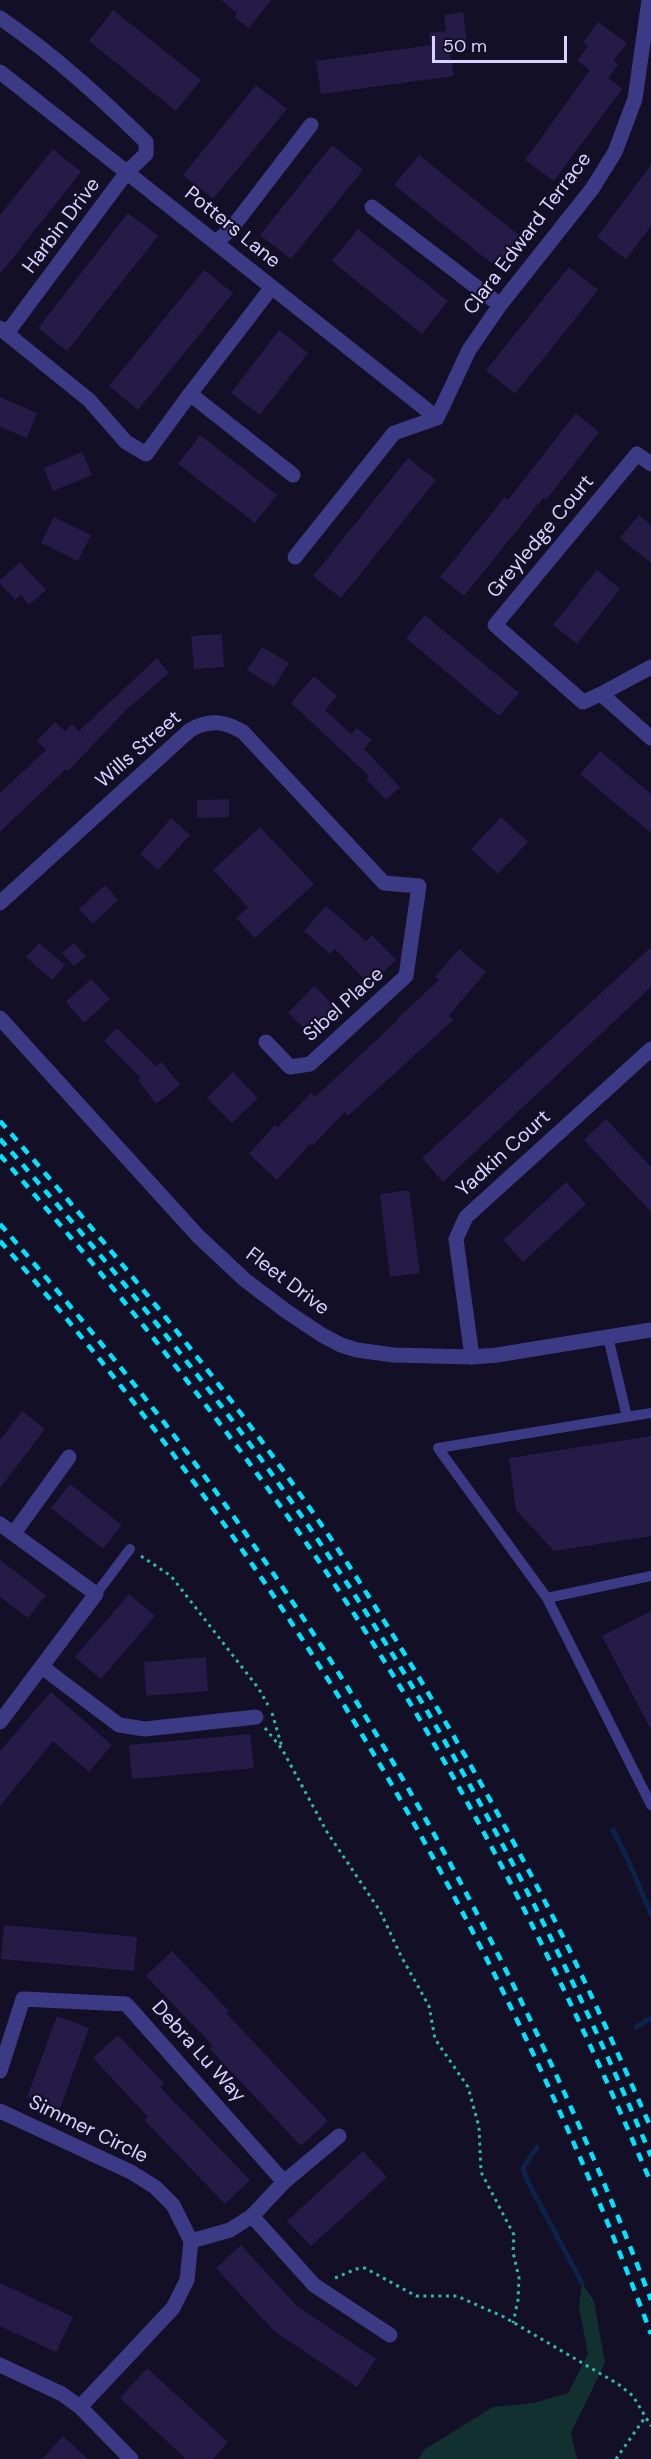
<!DOCTYPE html>
<html>
<head>
<meta charset="utf-8">
<style>
  body { margin:0 }
  #map { position:relative; width:651px; height:2459px; overflow:hidden; background:#130f26; font-family:"DM Sans",sans-serif }
  canvas { display:block }
  .scale { position:absolute; left:432px; top:36px; width:135px; height:27px; box-sizing:border-box; border:3px solid #d9d4ff; border-top:0; padding-left:8px; font-size:18px; line-height:21px; white-space:nowrap; color:#d9d4ff; -webkit-text-stroke:4px #130f26; paint-order:stroke }
</style>
</head>
<body>
<div id="map">
<canvas width="651" height="2459"></canvas>
<div class="scale">50 m</div>
</div>
<script>
const c = document.querySelector('canvas').getContext('2d');
c.lineJoin = 'round';
function fillPath(path, color) { c.fillStyle = color; c.fill(path, 'evenodd'); }
function strokePath(path, color, width, dash) { c.strokeStyle = color; c.lineWidth = width; c.lineCap = dash ? 'butt' : 'round'; c.setLineDash(dash || []); c.stroke(path); }
function write(font, color, halo, rows, align = 'center') {
  c.font = font + ' "DM Sans",sans-serif'; c.lineWidth = 4.5; c.setLineDash([]); c.textBaseline = 'middle'; c.strokeStyle = halo; c.fillStyle = color; for (const [text, x, y, turn = 0] of rows) {
    c.save(); c.translate(x, y); c.rotate((+turn || 0) * Math.PI / 180); c.textAlign = isNaN(turn) ? turn : align; if (halo) c.strokeText(text, 0, 0); c.fillText(text, 0, 0); c.restore();
  }
}
const green = new Path2D(`
  M582 2283 594 2301 605 2363 571 2433 577 2459H418L425 2449 493 2407 534 2403 568 2393 588 2354 579 2307Z`);
const stream = new Path2D(`
  M613 1830 628 1860 651 1914
  M636 2027 651 2018
  M537 2147 523 2168 528 2182 582 2283`);
const building = new Path2D(`
  M221 0H271L249 28 234 17 237 13Z
  M113 10 201 80 176 111 89 41Z
  M463 12 468 50 450 53 454 76 321 94 316 61 431 45 429 33 446 31 444 15Z
  M598 22 627 43 613 61 618 65 608 78 622 89 554 181 525 160 590 70 577 61 588 46 583 42Z
  M256 85 287 109 213 199 183 175Z
  M332 145 363 170 291 259 260 235Z
  M53 149 81 172 0 274V215Z
  M419 155 520 236 496 267 394 185Z
  M651 165V226L626 259 597 237Z
  M128 213 158 236 67 351 38 328Z
  M358 229 448 301 422 334 332 261Z
  M569 267 598 290 515 394 486 370Z
  M204 270 233 293 138 410 109 386Z
  M279 330 308 353 260 415 231 393Z
  M0 397 37 413 27 438 0 427Z
  M576 413 599 432 546 500 543 498 464 596 440 577 505 497 508 500Z
  M200 435 277 495 255 523 178 464Z
  M82 452 92 475 53 491 44 468Z
  M408 458 436 480 341 598 313 576Z
  M639 515 651 525V563L620 538Z
  M54 517 91 535 78 561 41 543Z
  M20 562 46 590 29 605 21 595 15 600 0 583V580Z
  M597 570 620 589 577 644 553 625Z
  M425 615 519 693 499 716 406 638Z
  M222 634 224 667 194 669 191 636Z
  M262 647 289 663 274 687 247 670Z
  M157 658 169 673 128 708 68 771 66 769 0 832V793L46 750 37 741 55 722 65 731 72 724 79 731Z
  M314 676 337 696 325 710 351 734 357 728 372 740 364 749 400 787 386 800 366 779 369 776 291 703Z
  M600 751 651 794V833L580 774Z
  M229 799V817L197 818V800Z
  M501 817 528 842 498 874 471 849Z
  M171 818 190 835 158 870 140 854Z
  M260 827 314 884 255 938 236 918 248 907 213 870Z
  M105 885 118 900 93 924 79 909Z
  M326 906 366 941 372 935 396 960 370 985 335 949 330 954 304 931Z
  M39 943 65 965 52 980 26 957Z
  M74 943 86 956 74 966 62 953Z
  M651 947V987L443 1182 422 1158Z
  M459 949 486 972 449 1015 453 1020 348 1116 345 1112 312 1146 310 1144 277 1180 249 1154 275 1125 278 1127 311 1093 315 1097 399 1019 398 1018 439 980 435 977Z
  M91 979 110 999 84 1023 66 1002Z
  M314 986 340 1011 314 1038 288 1013Z
  M117 1028 156 1066 162 1062 180 1085 156 1104 138 1080 141 1078 104 1041Z
  M233 1072 258 1098 232 1123 207 1098Z
  M606 1119 651 1167V1212L584 1140Z
  M566 1182 586 1204 523 1262 503 1240Z
  M409 1190 420 1273 390 1277 380 1194Z
  M22 1411 45 1429 0 1488V1440Z
  M651 1436V1536L554 1551 516 1510 509 1458Z
  M70 1484 122 1525 103 1549 51 1508Z
  M0 1560 46 1595 28 1618 0 1597Z
  M129 1594 155 1616 101 1679 75 1657Z
  M651 1611V1730L602 1636Z
  M206 1657 208 1691 146 1696 144 1662Z
  M51 1692 112 1745 89 1772 53 1741 0 1806V1751Z
  M250 1734 254 1768 132 1779 129 1745Z
  M4 1925 137 1937 134 1971 1 1959Z
  M172 1951 229 2011 226 2013 328 2121 301 2146 210 2049 213 2046 146 1976Z
  M57 2016 89 2028 60 2109 27 2097Z
  M118 2035 164 2083 160 2087 250 2180 225 2204 144 2120 148 2117 93 2058Z
  M363 2151 387 2177 311 2246 287 2221Z
  M241 2245 297 2306 376 2359 357 2387 274 2331 216 2268Z
  M0 2283 73 2317 56 2352 0 2326Z
  M147 2368 228 2442 213 2459H186L120 2398Z
  M63 2436 88 2459H42Z`);
const path = new Path2D(`
  M141 1556 171 1576 259 1689 268 1705
  M272 1713 282 1747
  M265 1728 282 1749 327 1832 380 1911 401 1956 429 2006 435 2039 468 2087 479 2127 481 2172 514 2235 513 2252 519 2278 518 2300 513 2323
  M335 2278 356 2269 365 2268 416 2296H457L468 2301 504 2317 618 2384 633 2396 651 2426
  M616 2459 646 2416`);
const service = new Path2D(`
  M608 1337 627 1417
  M651 1413 438 1448 547 1598 651 1805
  M96 1594 130 1549
  M547 1598 651 1576`);
const minor = new Path2D(`
  M0 18C53 54 100 97 146 142V154L127 172 7 333
  M0 72 437 418
  M372 207 500 305
  M216 242 231 229 311 125
  M272 287 190 394 293 475
  M0 328 89 400 126 442 146 454 190 394
  M437 418 469 350 500 305 592 189 615 152 635 99 649 0
  M651 464 637 454 495 625 583 702 601 694 651 667
  M295 557 394 433 437 418
  M601 694 651 738
  M0 903 190 730C210 719 224 721 243 732L384 883 419 886 406 976 310 1064 290 1067 266 1042
  M472 1357 456 1239 466 1217 651 1049
  M0 1524 96 1594 0 1722
  M14 1533 69 1457
  M42 1667 119 1725 145 1729 256 1717
  M0 2071 23 1999 126 2004 284 2182
  M0 2111 131 2172 155 2187 173 2205 191 2241 187 2280 173 2308 80 2407
  M252 2216 314 2285 390 2335
  M191 2241 230 2230 252 2216 284 2182 339 2136
  M0 2365 62 2394 80 2407 131 2459`);
const tertiary = new Path2D(`
  M0 1018 198 1236 245 1280 286 1311 322 1335 341 1345 357 1350 394 1355 472 1357 497 1355 651 1330`);
const rail = new Path2D(`
  M0 1121C129 1270 257 1422 364 1589 432 1696 496 1806 554 1919 589 1988 620 2058 651 2128
  M0 1139C90 1241 177 1345 258 1455 416 1671 547 1909 651 2156
  M0 1155C124 1297 238 1439 343 1597 465 1781 565 1980 651 2183
  M0 1224C85 1322 167 1421 241 1527 410 1766 546 2026 651 2300
  M0 1241C283 1562 502 1933 651 2334`);
const streetNames = [
  ["Harbin Drive",62,226,-53],
  ["Potters Lane",232,228,39],
  ["Clara Edward Terrace",528,234,-53],
  ["Greyledge Court",541,537,-50],
  ["Wills Street",139,750,-41],
  ["Sibel Place",344,1005,-42],
  ["Yadkin Court",504,1154,-42],
  ["Fleet Drive",287,1282,37],
  ["Debra Lu Way",198,2052,48],
  ["Simmer Circle",88,2130,26]
];
fillPath(green, '#12302f');
strokePath(stream, '#0c2248', 5);
fillPath(building, '#241b47');
strokePath(path, '#2fb8b0', 3, [3, 4.5]);
strokePath(service, '#3d3a85', 10);
strokePath(minor, '#3d3a85', 15);
strokePath(tertiary, '#3d3a85', 15);
strokePath(rail, '#00e5ff', 4.5, [9, 8]);
write('20px', '#d9d4ff', '#130f26', streetNames);
</script>
</body>
</html>
